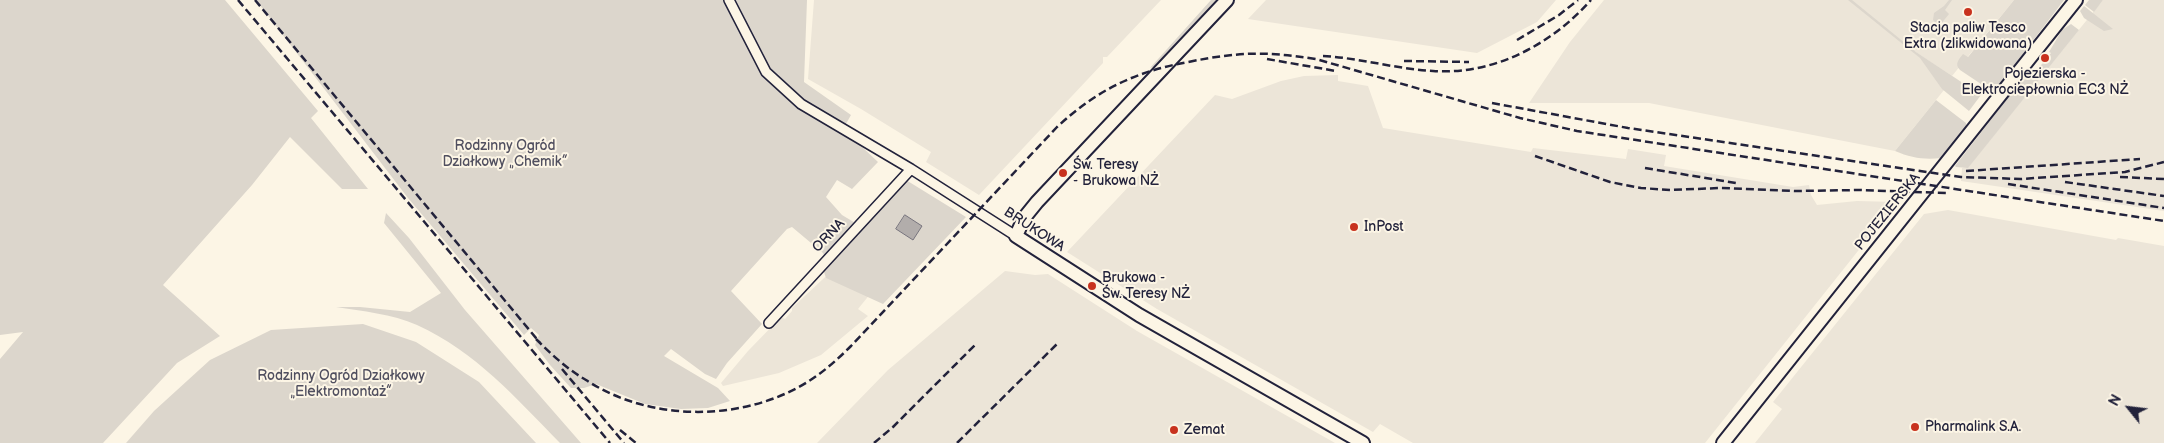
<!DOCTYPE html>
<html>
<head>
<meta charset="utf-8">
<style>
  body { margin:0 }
  #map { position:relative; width:2164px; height:443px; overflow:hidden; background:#fcf5e5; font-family:"Balsamiq Sans",sans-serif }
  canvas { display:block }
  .north { position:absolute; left:2104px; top:383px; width:50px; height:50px; -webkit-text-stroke:4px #fcf5e5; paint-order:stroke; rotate:299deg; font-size:14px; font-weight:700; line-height:20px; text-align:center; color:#22223b }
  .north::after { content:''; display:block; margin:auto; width:18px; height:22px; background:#22223b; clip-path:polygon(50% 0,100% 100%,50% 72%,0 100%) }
</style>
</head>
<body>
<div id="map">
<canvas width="2164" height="443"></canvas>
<div class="north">N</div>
</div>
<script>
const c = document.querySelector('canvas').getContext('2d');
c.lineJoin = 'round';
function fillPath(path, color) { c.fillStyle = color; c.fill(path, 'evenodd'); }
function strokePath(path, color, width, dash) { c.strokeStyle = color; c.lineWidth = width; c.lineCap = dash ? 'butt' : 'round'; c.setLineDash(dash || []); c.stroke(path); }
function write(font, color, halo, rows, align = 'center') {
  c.font = font + ' "Balsamiq Sans",sans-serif'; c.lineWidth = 4; c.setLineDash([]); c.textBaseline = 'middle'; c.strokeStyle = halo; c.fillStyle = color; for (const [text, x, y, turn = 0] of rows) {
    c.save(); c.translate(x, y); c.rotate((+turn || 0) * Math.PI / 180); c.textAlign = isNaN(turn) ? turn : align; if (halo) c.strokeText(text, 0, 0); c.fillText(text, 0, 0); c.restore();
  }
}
const built = new Path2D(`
  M814 0H1161L1107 57H1103V63L979 195 926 162 931 152 861 109 808 79Z
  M1266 0H1556L1537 22 1477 53 1248 19Z
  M1604 0H2014L1952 76 1908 47 1923 60 1944 90 1895 151 1649 103H1529L1570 42Z
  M2103 0H2164V211L1961 181 1962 168 1968 167Z
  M1338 75V81L1368 86 1383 128 1531 152 1533 148 1626 159 1628 149 1666 155 1664 166 1793 187 1809 185 1811 195 1817 205 1857 201 1897 202 1705 443H1413L1380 424 1373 432 1157 309 1067 252 1215 95 1232 99 1281 81 1304 76Z
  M1948 210 2116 240 2118 238 2164 246V443H1755L1782 409 1773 402 1924 214Z
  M838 265 871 293 858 309 868 316 821 355 779 373 723 386 721 383 748 351 781 317 785 319 792 311V308Z
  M1005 271 1035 275 1048 274 1137 331 1335 443H817L888 370Z`);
const green = new Path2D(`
  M0 0H225L318 111 311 118 368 189H342L290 137 252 185 163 285 220 336 177 363 103 443H0V359L23 332 0 335Z
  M256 0H807L804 82 851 115 843 129 878 162 852 189 837 180 826 197 842 215 862 227 906 180 966 217 883 304 826 278 823 269 827 263 823 253 792 227 787 229 731 291 762 324 727 363 716 379 705 374 671 349 664 356 718 388 730 401 708 408 681 409 645 404 596 384 584 388H571L550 365 535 345 539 335 531 328 524 335 408 198Z
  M1211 0H1218L1155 66 1150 68Z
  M1848 0H1852L1916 52 1981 95 1969 111 1942 89 1920 58Z
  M1949 0H1952L1945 10 1949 14 1940 25 1937 24 1933 20 1934 13 1944 6Z
  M2014 0H2064L2003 80 1999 84 1987 88 1960 70C1954 64 1959 59 1963 54L1968 57Z
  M2089 0H2103L2094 12 2085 5Z
  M2084 6 2113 29 2104 31 2084 18 2080 11Z
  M2071 24 2079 30 1968 168 1956 167 1955 166 2017 86 2035 69 2037 70 2051 53 2049 52 2062 30Z
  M1936 100 1966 123V128L1941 158C1925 160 1911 158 1895 151Z
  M386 213 409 238 465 310 581 443H560C516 398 476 352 417 325 392 314 362 311 336 307H360L410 312 441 293 384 223Z
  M363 324 416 342 479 382 536 443H126L154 411 210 360 271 330Z`);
const water = new Path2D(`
  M905 215 922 226 913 240 896 229Z`);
const street = new Path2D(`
  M729 0 766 72 801 104 911 169 1016 236
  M769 323 911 169`);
const secondary = new Path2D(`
  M1227 0 1037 202 1024 218 1016 236 1139 315 1363 443
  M1723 443 2076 0`);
const rail = new Path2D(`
  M238 0 610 443
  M255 0 541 344
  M1517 40 1559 15 1578 0
  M1323 56C1360 58 1396 69 1433 71 1494 75 1551 45 1591 0
  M1267 59 1336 71
  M1404 61 1469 62
  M1492 103 1628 128 1961 177 2021 179 2080 175 2125 172 2164 162
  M1535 156 1610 182 1641 188 1670 190 1721 188 1797 191 1859 190 1946 193
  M1645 168 1736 183
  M1966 171 2140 159
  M2120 177 2164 179
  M2065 182 2164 196
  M2008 184 2164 208
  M536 339C551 354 567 369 586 380 647 420 733 422 797 388 818 377 835 362 851 346L1057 127C1097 90 1134 72 1188 62 1238 52 1265 51 1316 59L1520 118 1577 131 2164 221
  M562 369 624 443
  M620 430 636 443
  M874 443 893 427 976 344
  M957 443 1057 344`);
const markers = [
  [1968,12,5,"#c8321e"],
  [2045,58,5,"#c8321e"],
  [1063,173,5,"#c8321e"],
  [1354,227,5,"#c8321e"],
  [1092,286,5,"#c8321e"],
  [1915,427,5,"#c8321e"],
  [1174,430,5,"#c8321e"]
];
const poiNames = [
  ["Stacja paliw Tesco",1968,28,"center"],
  ["Extra (zlikwidowana)",1968,44,"center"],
  ["Pojezierska -",2045,74,"center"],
  ["Elektrociepłownia EC3 NŻ",2045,90,"center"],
  ["Św. Teresy",1073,165],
  ["- Brukowa NŻ",1073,181],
  ["InPost",1364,227],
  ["Brukowa -",1102,278],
  ["Św. Teresy NŻ",1102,294],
  ["Pharmalink S.A.",1925,427],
  ["Zemat",1184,430]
];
const parkNames = [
  ["Rodzinny Ogród",505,146],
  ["Działkowy „Chemik”",505,162],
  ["Rodzinny Ogród Działkowy",341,376],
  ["„Elektromontaż”",341,392]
];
const streetNames = [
  ["POJEZIERSKA",1888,212,-51],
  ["BRUKOWA",1034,230,33],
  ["ORNA",829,236,-46]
];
fillPath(built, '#ece5d8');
fillPath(green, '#dcd6cc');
fillPath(water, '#b2adab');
strokePath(water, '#78757e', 1);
strokePath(street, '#22223b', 12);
strokePath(secondary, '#22223b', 16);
strokePath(street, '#fcf5e5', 9);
strokePath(secondary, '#fcf5e5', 12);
strokePath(rail, '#22223b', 2.5, [8, 4]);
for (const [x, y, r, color] of markers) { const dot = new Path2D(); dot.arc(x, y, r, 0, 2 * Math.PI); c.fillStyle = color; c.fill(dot); strokePath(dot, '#fcf5e5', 2); }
write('14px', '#22223b', '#fcf5e5', poiNames, 'left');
write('14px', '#504f5f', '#fcf5e5', parkNames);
write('14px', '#22223b', '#fcf5e5', streetNames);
</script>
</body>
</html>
